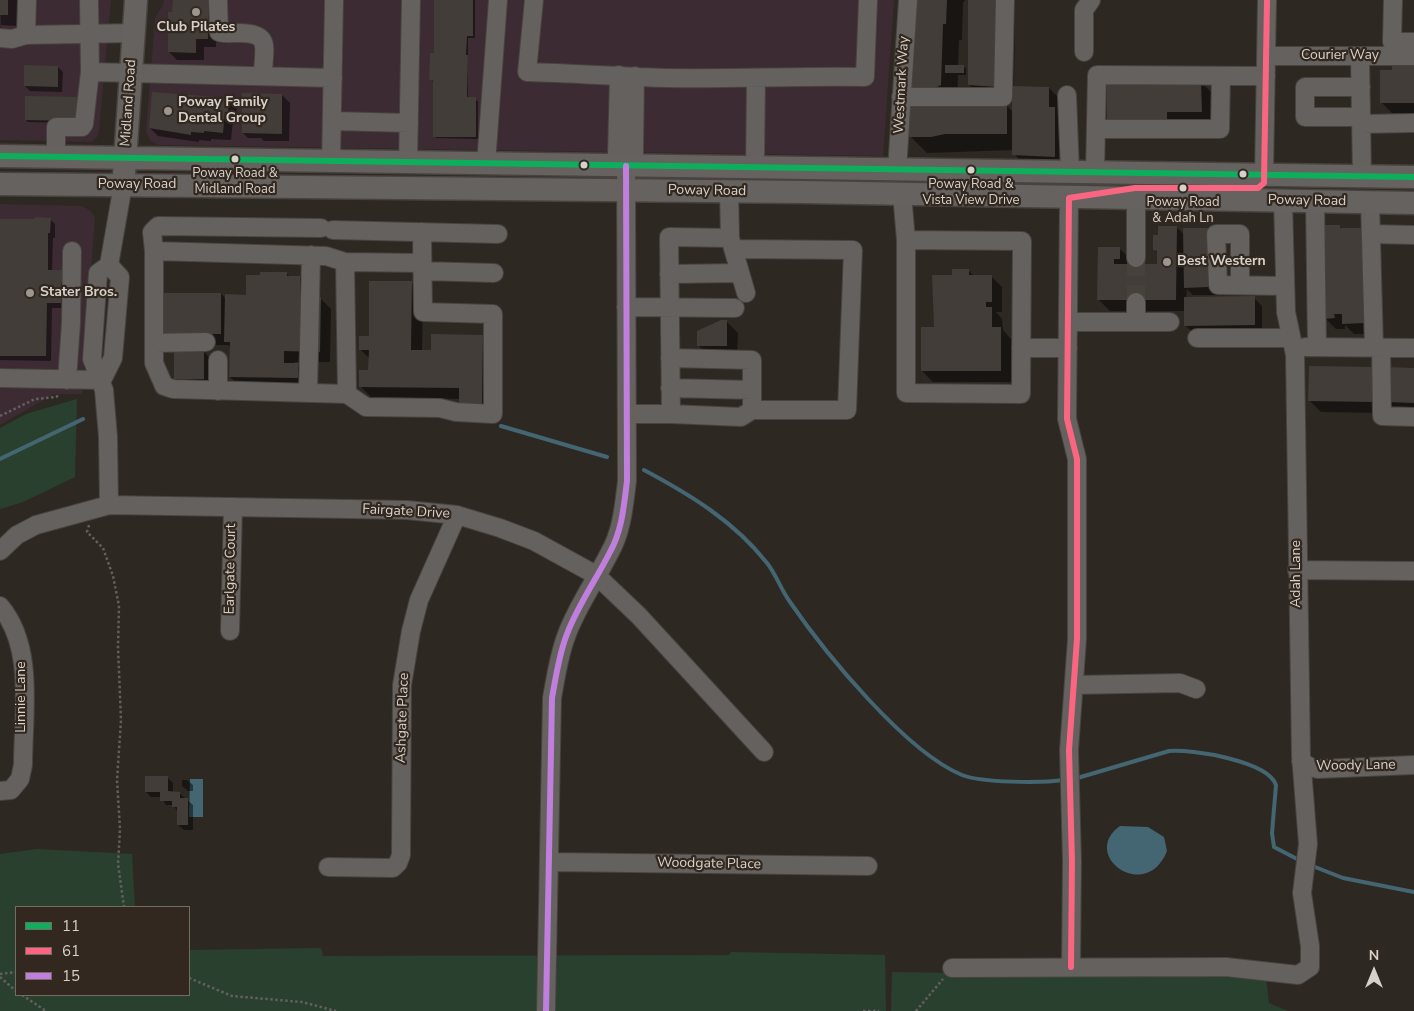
<!DOCTYPE html>
<html>
<head>
<meta charset="utf-8">
<style>
  body { margin:0 }
  #map { position:relative; width:1414px; height:1011px; overflow:hidden; background:#2e2823; font-family:"Nunito Sans",sans-serif }
  canvas { display:block }
  .legend { position:absolute; left:15px; top:906px; width:175px; height:90px; box-sizing:border-box; background:#32281f; border:1px solid #746c64; margin:0; padding:6px 9px; list-style:none; font-size:15px; color:#d7d1cb }
  .legend li { display:flex; align-items:center; gap:10px; height:25px }
  .legend b { width:25px; border:1px solid #746c64 }
  .north { position:absolute; left:1349px; top:946px; width:50px; height:50px; -webkit-text-stroke:4px #32281f; paint-order:stroke; rotate:0deg; font-size:14px; font-weight:700; line-height:20px; text-align:center; color:#d7d1cb }
  .north::after { content:''; display:block; margin:auto; width:18px; height:22px; background:#d7d1cb; clip-path:polygon(50% 0,100% 100%,50% 72%,0 100%) }
</style>
</head>
<body>
<div id="map">
<canvas width="1414" height="1011"></canvas>
<ul class="legend">
<li><b style="height:6px;background:#0daf5c"></b>11</li>
<li><b style="height:6px;background:#fa6682"></b>61</li>
<li><b style="height:6px;background:#c07fdc"></b>15</li>
</ul>
<div class="north">N</div>
</div>
<script>
const c = document.querySelector('canvas').getContext('2d');
c.lineJoin = 'round';
function fillPath(path, color) { c.fillStyle = color; c.fill(path, 'evenodd'); }
function strokePath(path, color, width, dash) { c.strokeStyle = color; c.lineWidth = width; c.lineCap = dash ? 'butt' : 'round'; c.setLineDash(dash || []); c.stroke(path); }
function write(font, color, halo, rows, align = 'center') {
  c.font = font + ' "Nunito Sans",sans-serif'; c.lineWidth = 4.5; c.setLineDash([]); c.textBaseline = 'middle'; c.strokeStyle = halo; c.fillStyle = color; for (const [text, x, y, turn = 0] of rows) {
    c.save(); c.translate(x, y); c.rotate((+turn || 0) * Math.PI / 180); c.textAlign = isNaN(turn) ? turn : align; if (halo) c.strokeText(text, 0, 0); c.fillText(text, 0, 0); c.restore();
  }
}
const commercial = new Path2D(`
  M0 0H111L99 131 97 137 91 142 0 140Z
  M164 0H894L883 156 158 145 150 140 146 132 155 18 163 5Z
  M0 204 82 206 91 211 95 218 82 394H54L0 425Z`);
const green = new Path2D(`
  M77 399 75 477 23 502 0 509V428L26 414Z
  M37 849 132 854 135 907H16V995H189V950L321 948 323 956 729 955 731 952 885 955 886 1011H0V854Z
  M892 972 1266 978 1269 1003 1288 1011H891Z`);
const water = new Path2D(`
  M190 779H203V817H189Z
  M1120 826 1148 827 1164 837 1167 851C1146 904 1079 855 1120 826Z`);
const shadow = new Path2D(`
  M0 0H19V26L1 25V32Z
  M174 0H217L216 47H204V60H177L169 52Z
  M446 0H475V38H468V98L478 101V139L436 138 434 136V82L431 79Z
  M916 0H965L963 3 962 40H959L958 66 966 68V75H958L957 101 928 103 912 86Z
  M970 0H1015L1014 87 1049 88 1060 99 1065 168 1025 165 1014 154V150L927 153 910 136 1007 106 1014 113V103L986 101 969 85Z
  M1414 61V114L1392 113 1381 102 1393 71Z
  M58 67 63 72 62 92 30 91 25 86Z
  M1201 82 1212 93 1213 122 1119 131 1108 120Z
  M282 95 290 103 289 141H264L261 138H248L243 133Z
  M26 98 83 123 28 122 26 120Z
  M229 100 237 108 236 120H233L231 140 211 139V141L199 140V142L158 136 150 128Z
  M0 219H50L55 224V238H53L52 271H65L66 308H52L51 361 0 360Z
  M1339 226 1343 230 1362 229 1375 334H1354L1345 325V329H1336L1325 318Z
  M1177 228 1185 235 1207 229 1215 237 1216 295H1193L1187 289 1186 298H1254L1262 306V332L1193 333 1185 325V311H1110L1099 300V248H1119L1130 259V266H1159V254L1154 249 1159 236Z
  M968 270 974 276H991L1002 287V312H996L1002 319 1003 330 1011 339V382H933L922 371 953 276Z
  M287 274 290 277H300L311 288V298H320L331 309 330 362H295V364L308 375V389L242 388 230 377 231 348 228 345H172L161 334 221 294 226 299 247 296Z
  M412 283 423 294 422 351 432 352 483 336 494 347 493 418 460 399 371 397 360 386 369 371 370 359 360 349Z
  M727 322 738 333 737 356H709L698 345Z
  M204 352 212 360V387H184L176 379Z
  M1373 368 1383 413 1321 412 1310 401Z
  M1414 369V413H1399L1388 402Z
  M168 778 173 783V793H179L193 805V830H184L178 825V812L173 805H166L161 797H151L146 792Z
  M182 780H187L193 785V791H188L182 786Z`);
const stream = new Path2D(`
  M501 426 607 457
  M0 459 83 419
  M644 470C689 494 734 521 767 563 776 574 781 590 790 602 825 653 906 752 962 775 982 783 1042 783 1064 780
  M1074 779 1169 751C1192 749 1268 761 1276 785L1272 833 1274 847 1301 861
  M1310 865 1343 878 1414 892`);
const building = new Path2D(`
  M0 0H8V15H0Z
  M173 0H209L208 39H196V53L168 52V12H172Z
  M434 0H473V36H467L466 55H468L467 97H476V137H433V80H429L430 53H434Z
  M915 0H947L946 24H943L941 85 937 87H910Z
  M968 0H999L998 87 968 85Z
  M1392 59 1414 60V103H1380V70H1392Z
  M24 65 58 66V87L24 86Z
  M945 65H964V73H945Z
  M1115 80 1201 81 1202 112H1167V120H1154V123L1107 120V85H1115Z
  M1012 86 1049 87V107H1055V157L1012 155Z
  M152 92 229 98 228 112H225L223 133 204 131V133L191 132V135L149 128Z
  M242 93 282 94V134L242 133Z
  M25 96 82 97 81 121 25 120Z
  M1007 104V134H945L931 137H909L907 133V107Z
  M35 217 51 218 50 233H48V270H66V283L61 282V303H47L46 356H0V219H35Z
  M1322 225H1340V228H1363L1364 323 1342 324V314H1334L1335 318 1324 319Z
  M1158 226H1177L1176 300H1097L1098 247H1120V259H1114V264H1157V251L1153 250V235H1158Z
  M1183 228H1208V287L1184 288Z
  M952 269H969V275H992V302H986V307H992V327H1001V371H921V327H934L932 275H952Z
  M260 272H287V276H300V296L321 297 320 352 284 351V363H298V378L229 377 230 342H224L225 294 246 295V275H260Z
  M369 281H412L411 350H431V334L483 335 482 407H459V388L359 387V370H368L369 350H359V336H369Z
  M160 293H221V334H160Z
  M1255 296V325L1184 326V297Z
  M721 320H727V346H697V331Z
  M174 351H204V379H174Z
  M1309 366 1373 367V402L1308 401Z
  M1387 367 1414 368V403L1387 402Z
  M145 776H168V791L180 792V798H188V825H177V807H172V801H160V792H145Z`);
const minorTunnel = new Path2D(`
  M1136 258V302`);
const path = new Path2D(`
  M0 416 35 399 56 397 60 394
  M89 525 87 532 103 548 113 576 119 606 118 647 121 720 117 780 120 829 118 864 124 907
  M0 974 16 972
  M0 977 16 991
  M189 978 232 996 302 1002 336 1011
  M22 995 46 1011
  M863 1011H879
  M916 1011 943 979`);
const minor = new Path2D(`
  M89 0 90 72
  M218 0 219 32C226 34 232 33 239 33 273 33 263 48 263 76
  M534 0 527 72C574 73 620 77 667 78 733 79 799 76 865 77L868 0
  M1393 0 1392 42H1414
  M26 35 27 0
  M0 38 12 39 26 35 134 33
  M1084 52V10L1091 0
  M1266 56H1414
  M1360 56 1362 176
  M619 75 617 154 626 166
  M1361 87H1305V117H1361
  M1067 95 1070 172
  M901 97H1003L1005 0
  M332 121 409 123
  M1361 124 1414 123
  M1096 129H1220L1221 76
  M56 158V127H82L84 124 90 72 333 78
  M331 163 334 0
  M408 164 411 0
  M486 164 498 0
  M626 166 634 154 635 76
  M755 168 756 78
  M897 170 908 0
  M1095 173 1097 75 1266 76
  M1264 175 1267 0
  M729 191 730 238 746 293
  M902 194 906 240V393L1021 394 1022 241 906 240
  M1069 198 1067 419 1077 459V639L1069 750 1072 861 1071 967
  M1136 199V258
  M1315 201 1317 347
  M1370 202 1374 347
  M333 230 498 234
  M1371 234 1414 235
  M154 251 152 232 158 226 321 228
  M345 262 326 256 154 251V363L164 386 173 389 347 394 345 262 422 263
  M422 271 494 273
  M669 274 740 273
  M1240 285V234H1216L1218 285 1285 286
  M626 307 735 308
  M1068 322H1170
  M1136 322V302
  M1197 338H1290
  M154 343 206 342
  M1305 347 1414 348
  M1381 347 1382 416 1414 417
  M1021 348H1068
  M670 358 752 360V410
  M0 378 102 380
  M67 380 71 323 72 251
  M102 380 113 358 120 277 109 265
  M670 388 752 390
  M218 391V360
  M308 393 311 255
  M347 394 366 407 440 408 456 412 493 414V314L423 312 422 232
  M627 414H671L669 237 730 238
  M671 414 741 417 752 410H847L853 250 733 249
  M109 505 108 437 104 390 92 359 98 273 109 265 123 185
  M0 551 17 535 36 525 109 505 407 510 457 515 500 528 534 541 596 575 639 616 764 752
  M1297 570 1414 571
  M0 606C35 647 23 714 23 765L20 779 11 790 0 791
  M230 631 233 507
  M1074 685 1180 683 1196 689
  M1301 761 1310 767 1318 769 1414 765
  M550 862 868 866
  M328 867 393 868 398 863 401 855 402 685 411 631 419 600 457 515
  M952 968 1226 967 1298 975 1310 967V946L1302 893 1308 844 1301 756 1295 355 1286 312 1283 201
  M546 1011 552 698C556 676 559 654 567 634 578 605 596 580 610 552 622 531 624 505 627 481L626 166`);
const major = new Path2D(`
  M0 156 1414 177
  M124 174 136 0
  M0 184 803 192 1414 203`);
const bus1 = new Path2D(`
  M0 156 1414 177`);
const bus2 = new Path2D(`
  M1071 967 1072 861 1069 750 1077 639V459L1067 419 1069 198 1135 188H1258L1264 183 1267 0`);
const bus3 = new Path2D(`
  M546 1011 552 698C556 676 559 654 567 634 578 605 596 580 610 552 622 531 624 505 627 481L626 166`);
const markers = [
  [196,12,5,"#9c9690"],
  [168,111,5,"#9c9690"],
  [235,159,4.5,"#d7d1cb"],
  [584,165,4.5,"#d7d1cb"],
  [971,170,4.5,"#d7d1cb"],
  [1243,174,4.5,"#d7d1cb"],
  [1183,188,4.5,"#d7d1cb"],
  [1167,262,5,"#9c9690"],
  [30,293,5,"#9c9690"]
];
const busNames = [
  ["Poway Road &",235,174],
  ["Midland Road",235,190],
  ["Poway Road &",971,185],
  ["Vista View Drive",971,201],
  ["Poway Road",1183,203],
  ["& Adah Ln",1183,219]
];
const poiNames = [
  ["Club Pilates",196,28,"center"],
  ["Poway Family",178,103],
  ["Dental Group",178,119],
  ["Best Western",1177,262],
  ["Stater Bros.",40,293]
];
const streetNames = [
  ["Courier Way",1340,56],
  ["Westmark Way",902,85,-87],
  ["Midland Road",129,103,-86],
  ["Poway Road",137,185],
  ["Poway Road",707,191,1],
  ["Poway Road",1307,201,1],
  ["Fairgate Drive",406,512,3],
  ["Earlgate Court",231,569,-89],
  ["Adah Lane",1297,574,-90],
  ["Linnie Lane",22,697,-90],
  ["Ashgate Place",403,718,-88],
  ["Woody Lane",1356,766,-1],
  ["Woodgate Place",709,864,1]
];
fillPath(commercial, '#3c2b32');
fillPath(green, '#2a402e');
fillPath(water, '#436672');
fillPath(shadow, '#0007');
strokePath(stream, '#436672', 4);
fillPath(building, '#423d39');
strokePath(minorTunnel, '#47413c', 18, [18, 9]);
strokePath(minor, '#48433f', 20);
strokePath(major, '#48433f', 25);
strokePath(path, '#645f5e', 2.5, [2.5, 2.5]);
strokePath(minor, '#65615f', 18);
strokePath(major, '#66625f', 22);
strokePath(bus1, '#0daf5c', 6);
strokePath(bus2, '#fa6682', 6);
strokePath(bus3, '#c07fdc', 6);
for (const [x, y, r, color] of markers) { const dot = new Path2D(); dot.arc(x, y, r, 0, 2 * Math.PI); c.fillStyle = color; c.fill(dot); strokePath(dot, '#32281f', 2); }
write('13px', '#d7d1cb', '#32281f', busNames);
write('bold 14px', '#d7d1cb', '#32281f', poiNames, 'left');
write('14px', '#d7d1cb', '#32281f', streetNames);
</script>
</body>
</html>
